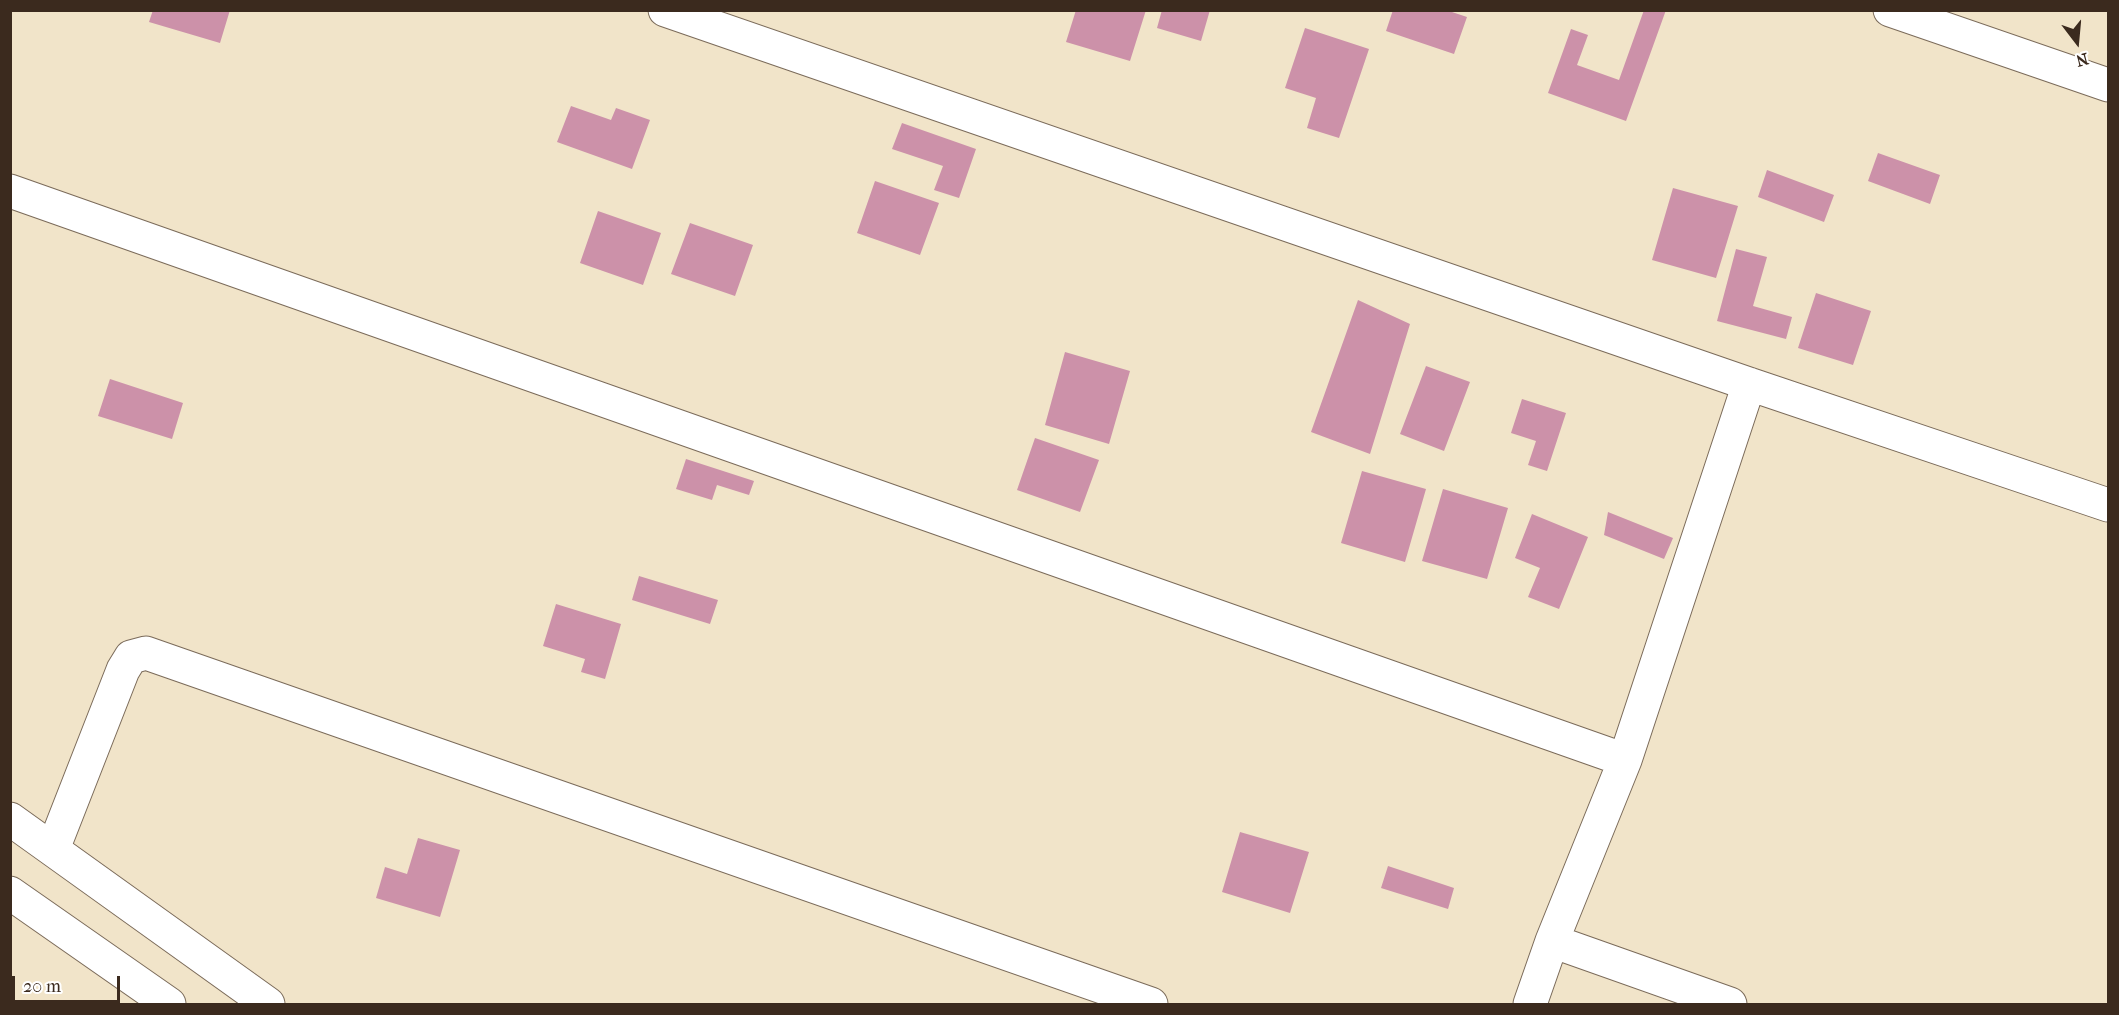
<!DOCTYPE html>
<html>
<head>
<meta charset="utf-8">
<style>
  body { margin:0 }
  #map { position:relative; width:2119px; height:1015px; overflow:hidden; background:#f1e4c9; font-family:"IM FELL French Canon",serif }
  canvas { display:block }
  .frame { position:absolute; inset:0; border:12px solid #3b2a1e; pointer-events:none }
  .north { position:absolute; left:2047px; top:12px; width:60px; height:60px; -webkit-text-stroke:4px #fff; paint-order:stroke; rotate:164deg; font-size:16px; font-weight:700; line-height:24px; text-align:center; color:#3b2a1e }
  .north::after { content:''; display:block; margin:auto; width:21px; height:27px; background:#3b2a1e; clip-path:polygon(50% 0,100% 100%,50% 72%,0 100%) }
  .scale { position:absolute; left:12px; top:976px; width:108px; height:27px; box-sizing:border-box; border:3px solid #3b2a1e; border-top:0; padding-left:8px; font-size:18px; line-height:21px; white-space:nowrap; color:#3b2a1e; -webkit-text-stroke:4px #fff; paint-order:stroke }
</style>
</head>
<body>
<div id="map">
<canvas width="2119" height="1015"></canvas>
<div class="frame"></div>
<div class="north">N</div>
<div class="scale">20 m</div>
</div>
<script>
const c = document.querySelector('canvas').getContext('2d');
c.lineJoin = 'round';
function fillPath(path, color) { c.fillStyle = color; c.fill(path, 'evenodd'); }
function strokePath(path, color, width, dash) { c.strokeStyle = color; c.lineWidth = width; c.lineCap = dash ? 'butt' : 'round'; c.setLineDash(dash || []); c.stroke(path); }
const building = new Path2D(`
  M153 10H230L220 43 149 22Z
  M1076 10H1146L1130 61 1066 42Z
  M1162 10H1210L1201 41 1157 28Z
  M1393 10H1446L1467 17 1454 54 1386 31Z
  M1644 10H1666L1626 121 1548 93 1571 29 1588 35 1577 65 1619 80Z
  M1305 28 1369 49 1339 138 1307 128 1316 98 1285 88Z
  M571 106 611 120 616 108 650 120 632 169 557 142Z
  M902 123 976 149 959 198 934 190 943 166 892 149Z
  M1878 153 1940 175 1930 204 1868 181Z
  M1767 170 1834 195 1824 222 1758 197Z
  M875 181 939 203 920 255 857 233Z
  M1673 188 1738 206 1716 278 1652 260Z
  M598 211 661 233 643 285 580 263Z
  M690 223 753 245 735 296 671 274Z
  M1736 249 1767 257 1753 306 1792 317 1786 339 1717 321Z
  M1816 293 1871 311 1853 365 1798 348Z
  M1358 300 1410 324 1370 454 1311 432Z
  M1065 352 1130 371 1109 444 1045 425Z
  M1426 366 1470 382 1444 451 1400 434Z
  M110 379 183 403 172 439 98 416Z
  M1522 399 1566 413 1547 471 1528 465 1536 441 1511 433Z
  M1035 438 1099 460 1080 512 1017 490Z
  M686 459 754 481 749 495 717 485 712 500 676 489Z
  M1362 471 1426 489 1405 562 1341 543Z
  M1443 489 1508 508 1487 579 1422 561Z
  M1608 512 1673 538 1664 559 1604 535Z
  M1532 514 1588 537 1559 609 1528 597 1540 568 1515 558Z
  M639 576 718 600 710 624 632 600Z
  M556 604 621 624 605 679 581 672 585 659 543 646Z
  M1240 832 1309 852 1290 913 1222 892Z
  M418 838 460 850 440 917 376 898 385 867 407 874Z
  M1388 866 1454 888 1448 909 1381 888Z`);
const minor = new Path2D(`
  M665 10 1749 384 2108 505
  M1890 10 2108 85
  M10 191 1625 760
  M53 849 123 670 131 657 146 653 1151 1004
  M1552 941 1730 1004
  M1530 1004 1552 941 1625 760 1749 384`);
const major = new Path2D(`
  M10 819 268 1004
  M10 893 169 1004`);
fillPath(building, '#cc91a9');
strokePath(minor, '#7b6b5a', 35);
strokePath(major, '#7b6b5a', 35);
strokePath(minor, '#fff', 33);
strokePath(major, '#fff', 33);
</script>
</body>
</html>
